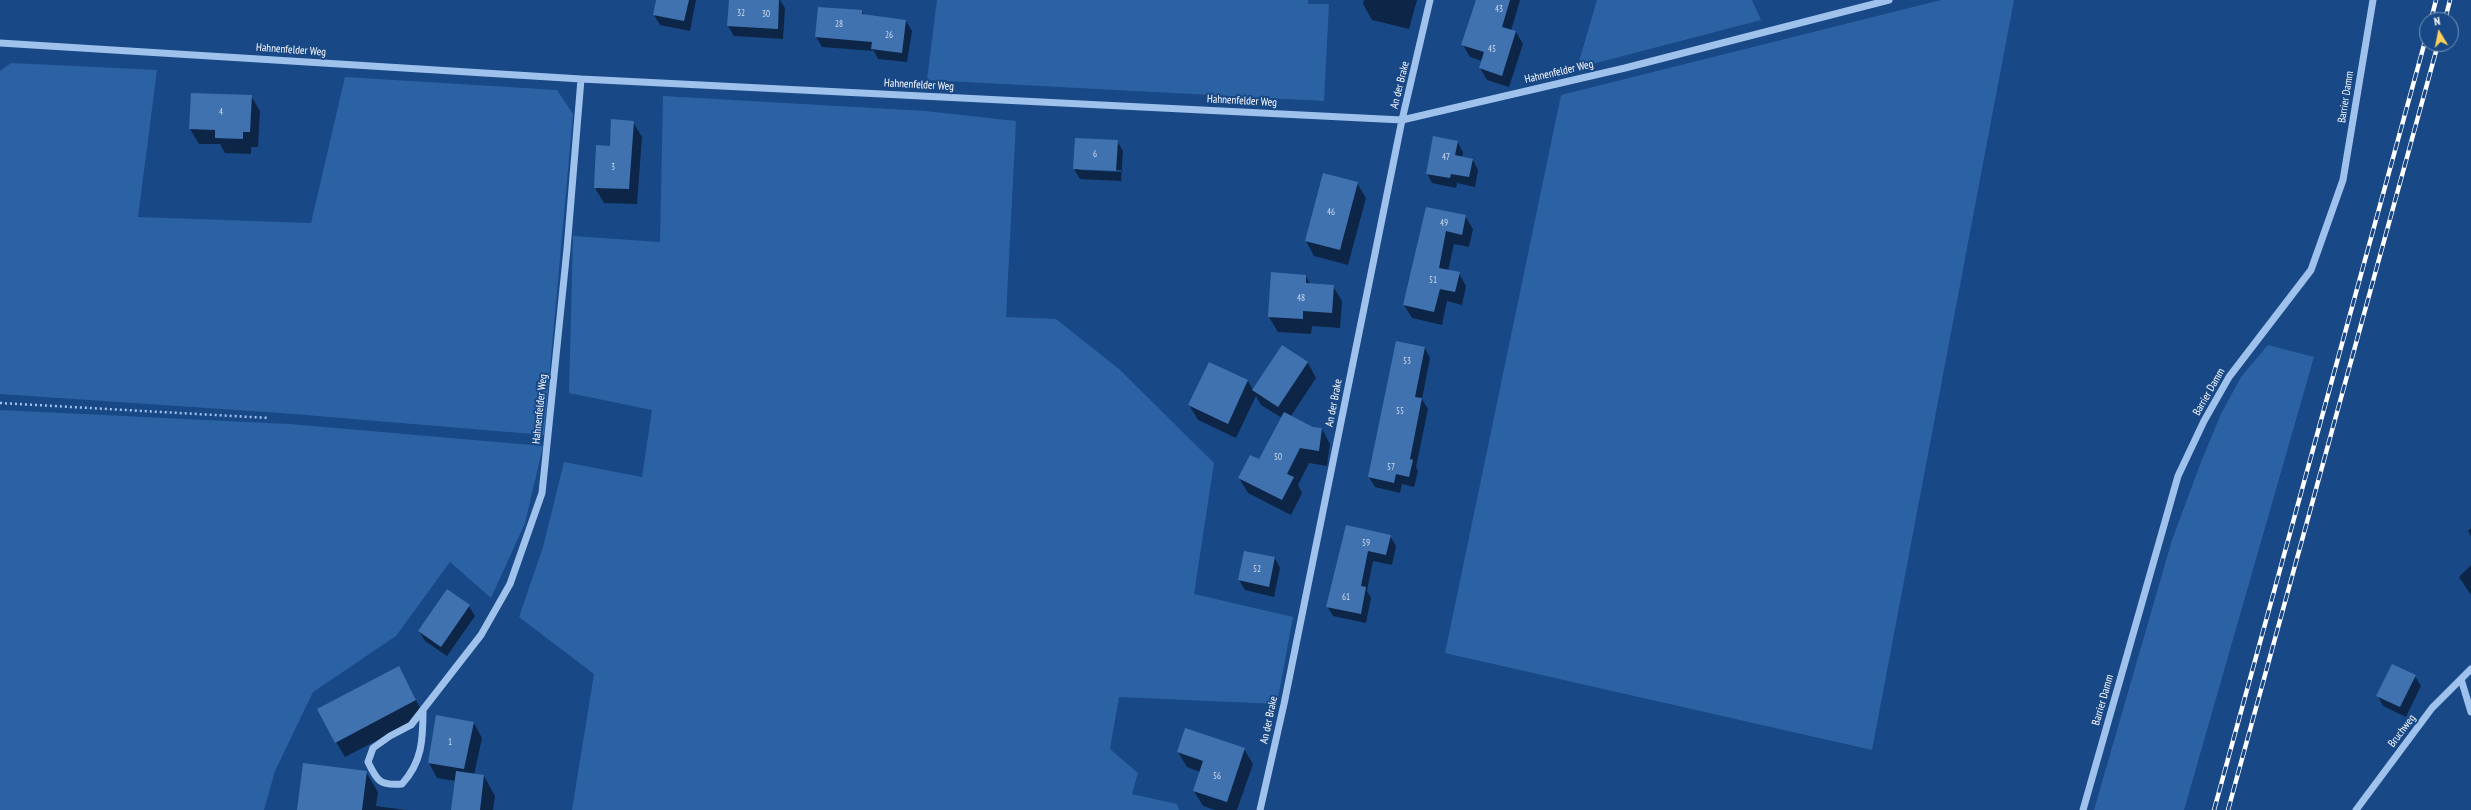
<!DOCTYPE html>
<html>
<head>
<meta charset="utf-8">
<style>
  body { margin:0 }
  #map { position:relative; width:2471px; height:810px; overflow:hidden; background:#194886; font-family:"PT Sans Narrow",sans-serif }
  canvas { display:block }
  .north { position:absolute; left:2419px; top:12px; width:40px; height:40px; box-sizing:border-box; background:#194886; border:1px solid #7591b6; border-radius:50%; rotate:350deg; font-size:11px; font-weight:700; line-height:16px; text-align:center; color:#fff }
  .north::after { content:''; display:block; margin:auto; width:14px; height:18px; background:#ffd05b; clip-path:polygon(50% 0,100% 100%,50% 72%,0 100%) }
</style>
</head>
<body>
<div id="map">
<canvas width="2471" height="810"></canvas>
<div class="north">N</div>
</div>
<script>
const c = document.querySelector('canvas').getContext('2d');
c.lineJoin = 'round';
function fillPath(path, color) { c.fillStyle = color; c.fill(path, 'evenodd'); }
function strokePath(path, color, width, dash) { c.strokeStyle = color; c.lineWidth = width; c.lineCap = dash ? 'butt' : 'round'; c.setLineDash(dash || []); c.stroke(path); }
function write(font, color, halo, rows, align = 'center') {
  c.font = font + ' "PT Sans Narrow",sans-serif'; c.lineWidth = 4; c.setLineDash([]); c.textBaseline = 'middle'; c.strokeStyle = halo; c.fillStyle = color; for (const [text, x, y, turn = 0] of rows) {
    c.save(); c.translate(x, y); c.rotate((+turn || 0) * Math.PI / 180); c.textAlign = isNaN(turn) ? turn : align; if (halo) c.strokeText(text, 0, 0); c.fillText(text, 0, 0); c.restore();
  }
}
const green = new Path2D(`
  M937 0H1308V4H1329L1324 101 927 80Z
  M1597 0H1752L1761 20 1577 68Z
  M1941 0H2014L1872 750 1445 653 1561 95Z
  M11 63 157 70 138 217 311 223 345 77 557 90 573 114 544 435 281 413 0 394V71Z
  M663 96 925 111 1016 121 1006 317 1056 319 1119 369 1214 463 1194 594 1293 617 1277 704 1119 697 1110 749 1138 773 1132 794 1177 804 1179 810H572L594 674 519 617 543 547 564 462 642 477 652 410 569 393 573 236 660 242Z
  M2268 345 2314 357 2184 810H2094L2172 540 2201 462 2221 414 2241 377Z
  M0 410 289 424 543 446 525 523 491 598 450 562 396 636 313 692 275 771 264 810H0Z`);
const shadow = new Path2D(`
  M657 0H696L690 31 660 25 654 15Z
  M730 0H780L785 8 783 39 734 36 728 26Z
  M1364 0H1417L1409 29 1372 20 1363 4Z
  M1477 0H1520L1511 31 1516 32 1523 44 1509 87 1487 80 1480 68 1482 61 1470 57 1463 45Z
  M862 11 864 16 906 21 912 31 907 62 878 59 874 51 822 47 816 37Z
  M251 96 260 111 258 147H251V154L225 153 220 144H199L190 129Z
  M633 122 642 137 637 204 604 203 595 188 597 146 611 147Z
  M1117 141 1123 151 1121 181 1080 179 1074 169ZM1079 168 1121 170V172L1079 170Z
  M1457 141 1463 152 1462 158 1473 160 1478 170 1475 187 1457 183 1456 188 1432 183 1427 173Z
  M1357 183 1366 198 1348 265 1314 256 1306 241Z
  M1427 209 1465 216 1473 229 1469 247 1454 244 1448 271 1459 273 1466 286 1462 305 1447 301 1442 325 1412 318 1404 305Z
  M1306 276 1310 284 1333 286 1342 301 1340 328 1312 326 1311 334 1278 332 1269 317Z
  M1397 342 1425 348 1430 358 1422 399 1428 409 1416 467 1418 471 1414 487 1402 484 1400 493 1375 487 1369 477Z
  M1282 346 1308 363 1316 378 1291 416 1313 427 1322 429 1330 444 1327 466 1309 463 1298 485 1302 493 1291 515 1248 493 1239 478 1260 461 1282 418 1261 405 1256 396 1236 438 1198 420 1189 405 1210 363 1248 381 1253 390Z
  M1347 527 1390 536 1396 546 1392 565 1373 561 1367 591 1371 598 1366 623 1333 616 1327 606Z
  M2471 528V536L2468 531Z
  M1275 558 1280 568 1274 597 1245 590 1239 580Z
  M2471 565V595L2459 577Z
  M469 606 475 616 447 656 425 641 419 631Z
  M2415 676 2421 686 2406 717 2383 706 2378 696Z
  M407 682 424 716 345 757 336 742Z
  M474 723 482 738 474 775 484 776 495 796 493 810H452L456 781 437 778 429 763Z
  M1244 749 1253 764 1237 810H1215L1203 806 1194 791 1200 772 1187 767 1178 752Z
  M366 772 378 792 376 806 406 810H298Z`);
const building = new Path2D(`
  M656 0H689L684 21 653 15Z
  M729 0H779L778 29 727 26Z
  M1476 0H1510L1502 27 1516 31 1502 76 1479 68 1484 52 1461 45Z
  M818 7 862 10V14L906 20 902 53 871 49 872 42 815 37Z
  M191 93 252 95 250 132H243V139L215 138V130L189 129Z
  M611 119 634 121 629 189 594 188 596 145 610 146Z
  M1433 136 1458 141 1455 155 1473 159 1469 177 1451 174 1450 178 1426 174Z
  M1075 138 1118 140 1116 171 1073 169Z
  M1323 173 1358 182 1340 250 1305 241Z
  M1426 207 1466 215 1462 235 1446 231 1439 268 1460 272 1455 292 1440 289 1434 312 1403 305Z
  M1271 272 1306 275V283L1334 285 1332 313 1303 311V319L1268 317Z
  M1396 341 1425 347 1415 397 1422 398 1410 459 1413 460 1409 477 1396 474 1394 483 1368 477Z
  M1282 345 1308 362 1278 407 1252 390Z
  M1209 362 1248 380 1228 424 1188 405Z
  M1284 412 1313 427 1322 428 1319 451 1300 448 1287 474 1294 477 1282 500 1238 478 1250 455 1259 459Z
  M1346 525 1391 535 1386 555 1368 551 1361 586 1366 587 1361 614 1326 607Z
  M1244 551 1275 557 1269 587 1238 580Z
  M447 589 470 605 441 647 418 631Z
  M2392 664 2416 675 2400 707 2376 696Z
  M399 666 416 700 335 743 317 709Z
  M436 715 474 722 464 769 428 763Z
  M1185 728 1245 748 1227 802 1193 791 1203 761 1177 752Z
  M303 763 367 771 362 810H297Z
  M456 771 484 775 480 810H451Z`);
const path = new Path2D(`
  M0 403 269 418`);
const minor = new Path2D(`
  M0 43 581 79 1402 120 1625 68 1889 0
  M2461 679 2471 712
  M423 711C423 740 422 762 402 784 380 786 377 781 368 762L373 748 390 736 411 725 481 635 510 584 542 493 567 249 581 79
  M1260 810 1284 704 1402 120 1430 0
  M2083 810 2178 476 2204 421 2229 377 2311 270 2343 180 2373 0
  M2356 810 2432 708 2471 669`);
const rail = new Path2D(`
  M2431 20 2436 0
  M2445 20 2450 0
  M2214 810 2427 34
  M2228 810 2438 44`);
const numberNames = [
  ["43",1499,9],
  ["32",741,13],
  ["30",766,14],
  ["28",839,24],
  ["26",889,35],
  ["45",1492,49],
  ["4",221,112],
  ["6",1095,154],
  ["47",1446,157],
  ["3",613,167],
  ["46",1331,212],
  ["49",1444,223],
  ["51",1433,280],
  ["48",1301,298],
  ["53",1407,361],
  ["55",1400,411],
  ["50",1278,457],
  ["57",1391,467],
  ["59",1366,543],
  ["52",1257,569],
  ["61",1346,597],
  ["1",450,742],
  ["56",1217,776]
];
const streetNames = [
  ["Hahnenfelder Weg",291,50,4],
  ["Hahnenfelder Weg",1559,72,-13],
  ["Hahnenfelder Weg",919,85,3],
  ["An der Brake",1400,85,-76],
  ["Barrier Damm",2346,97,-81],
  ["Hahnenfelder Weg",1242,101,3],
  ["Barrier Damm",2209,392,-60],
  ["An der Brake",1334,403,-79],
  ["Hahnenfelder Weg",540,409,-84],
  ["Barrier Damm",2103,700,-74],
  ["An der Brake",1269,720,-78],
  ["Bruchweg",2402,731,-53]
];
fillPath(green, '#2b62a4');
fillPath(shadow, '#0007');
fillPath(building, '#4172b0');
strokePath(path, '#9fc2ed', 2.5, [2, 3]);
strokePath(minor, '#9fc2ed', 7);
strokePath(rail, '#fff', 4.5);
strokePath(rail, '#194886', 3, [9]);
write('9px', '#d0dceb', null, numberNames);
write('11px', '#fff', '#194886', streetNames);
</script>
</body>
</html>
